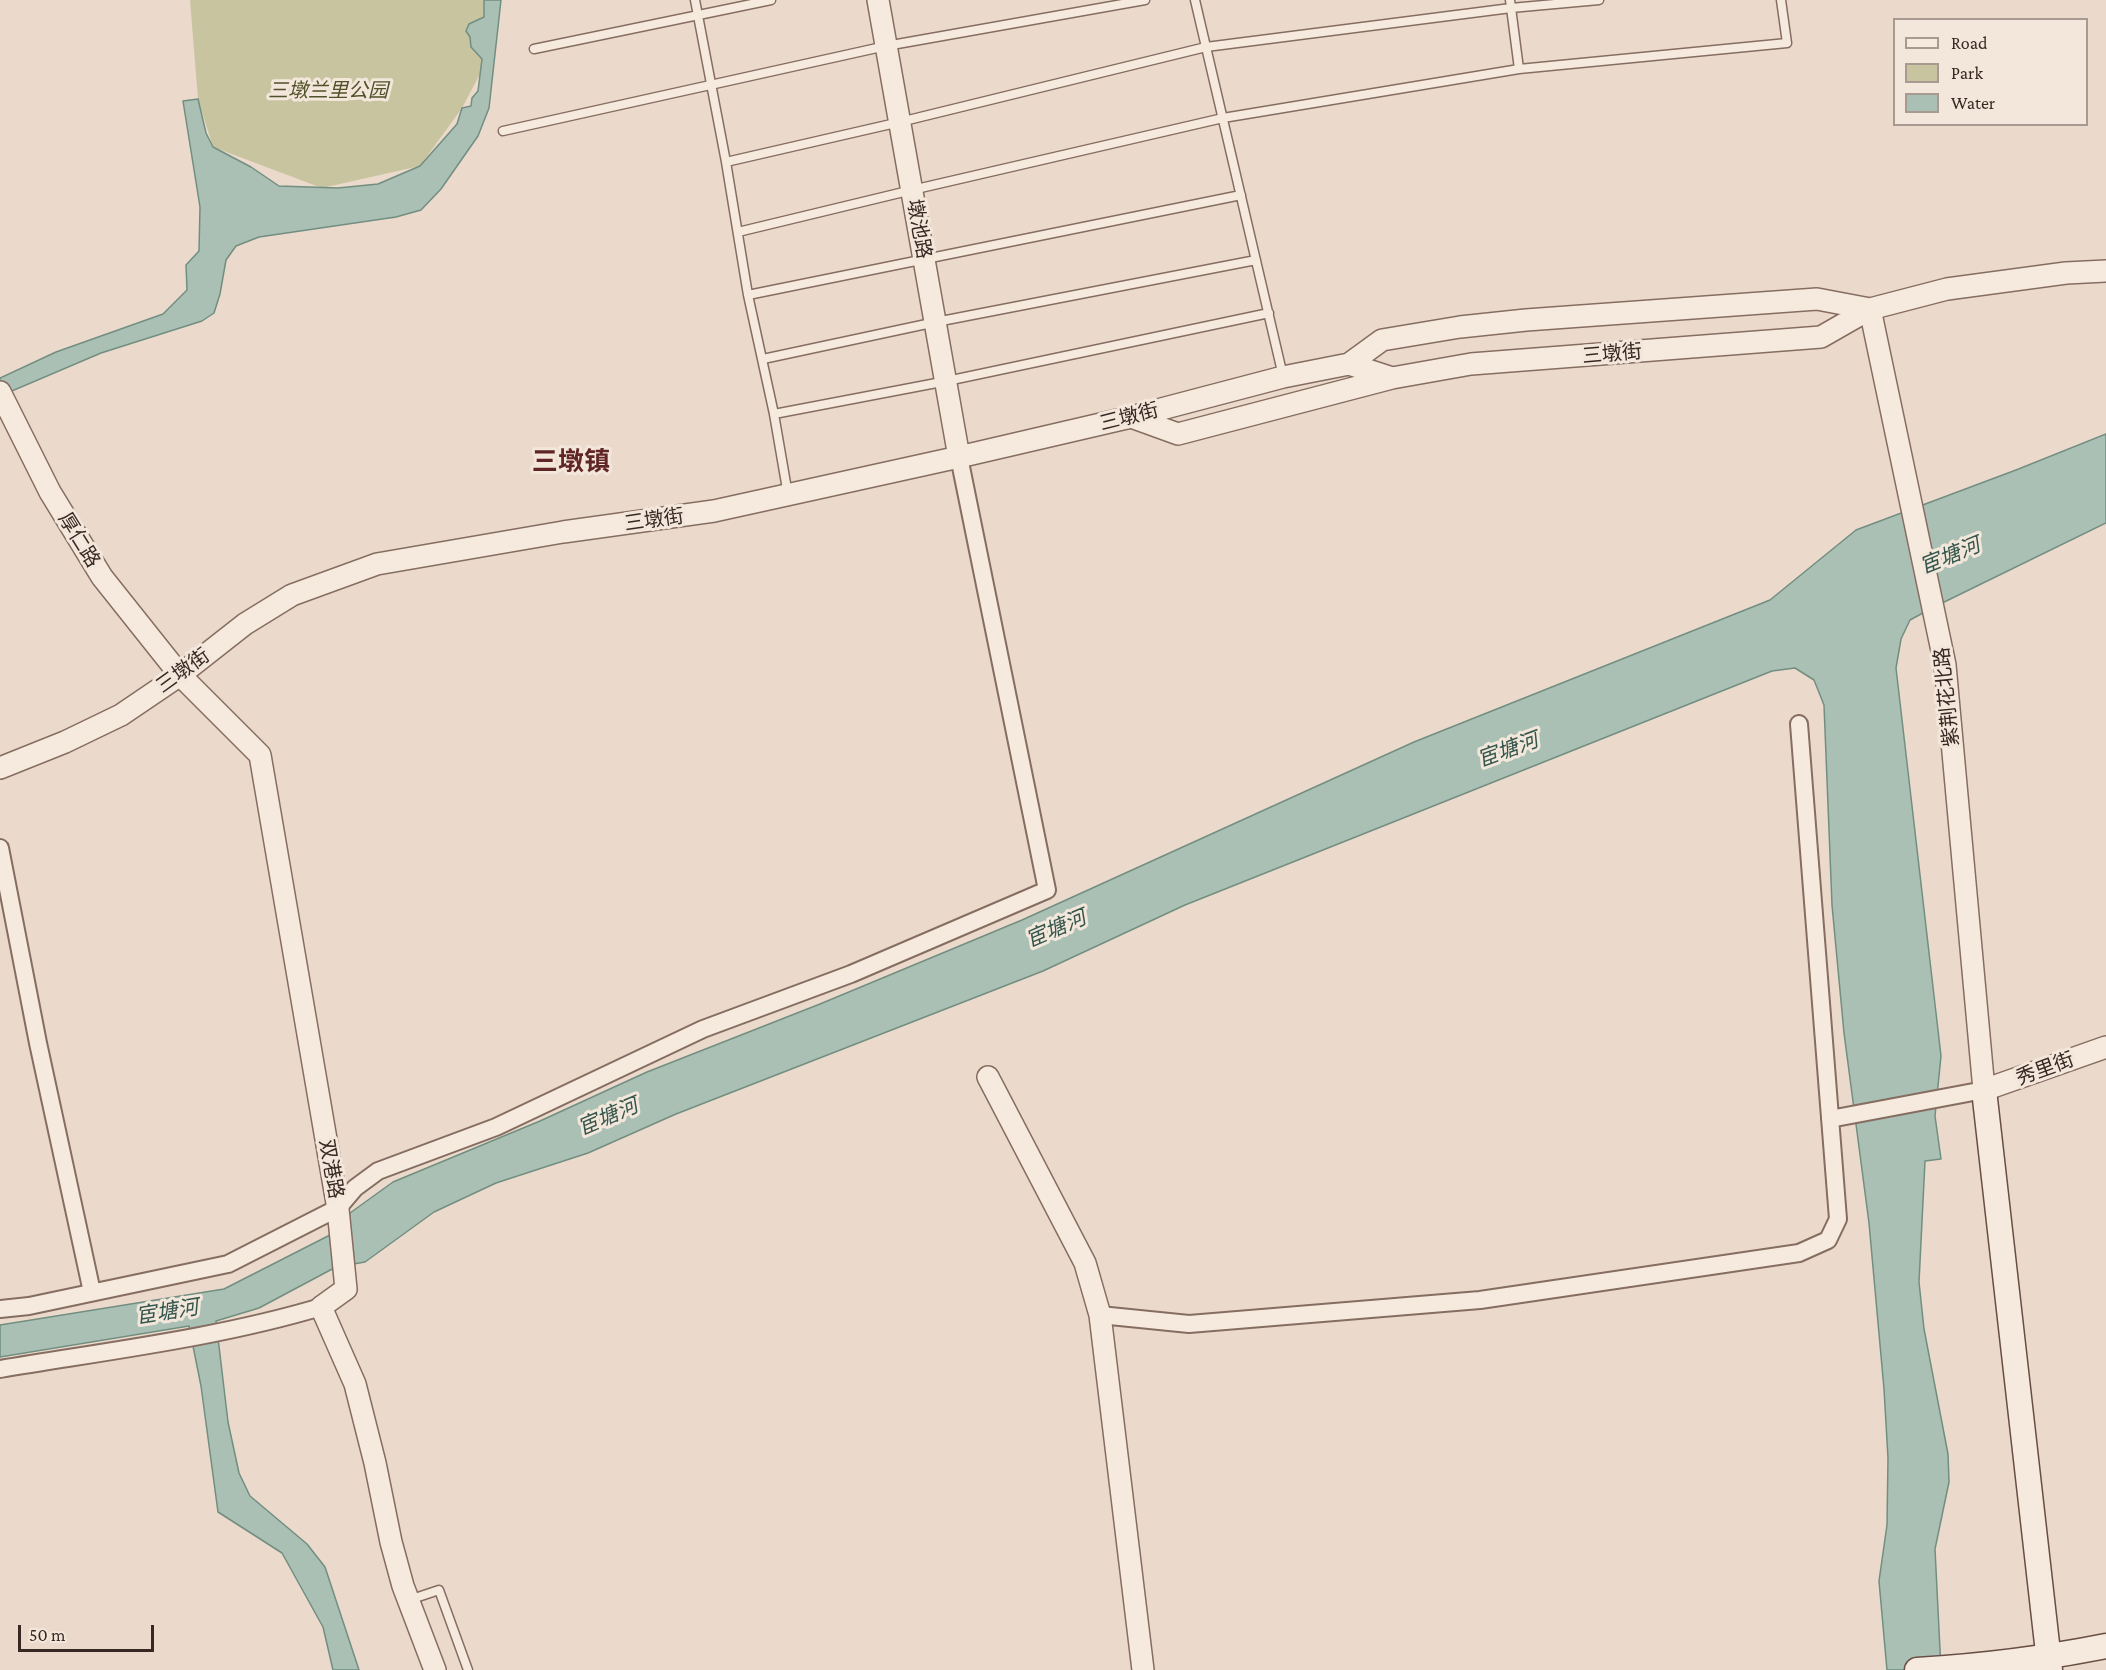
<!DOCTYPE html>
<html>
<head>
<meta charset="utf-8">
<style>
  body { margin:0 }
  #map { position:relative; width:2106px; height:1670px; overflow:hidden; background:#ebdacb; font-family:"Crimson Pro",serif }
  canvas { display:block }
  .legend { position:absolute; left:1893px; top:18px; width:195px; height:108px; box-sizing:border-box; background:#f3e6da; border:2px solid #a89a91; margin:0; padding:8px 10px; list-style:none; font-size:18px; color:#382823 }
  .legend li { display:flex; align-items:center; gap:12px; height:30px }
  .legend b { width:30px; border:2px solid #a89a91 }
  .scale { position:absolute; left:18px; top:1625px; width:136px; height:27px; box-sizing:border-box; border:3px solid #382823; border-top:0; padding-left:8px; font-size:18px; line-height:21px; white-space:nowrap; color:#382823; -webkit-text-stroke:4px #f3e6da; paint-order:stroke }
</style>
</head>
<body>
<div id="map">
<canvas width="2106" height="1670"></canvas>
<ul class="legend">
<li><b style="height:8px;background:#f6eade"></b>Road</li>
<li><b style="height:16px;background:#c8c4a0"></b>Park</li>
<li><b style="height:16px;background:#abc0b5"></b>Water</li>
</ul>
<div class="scale">50 m</div>
</div>
<script>
const c = document.querySelector('canvas').getContext('2d');
c.lineJoin = 'round';
function fillPath(path, color) { c.fillStyle = color; c.fill(path, 'evenodd'); }
function strokePath(path, color, width, dash) { c.strokeStyle = color; c.lineWidth = width; c.lineCap = dash ? 'butt' : 'round'; c.setLineDash(dash || []); c.stroke(path); }
function write(font, color, halo, rows, align = 'center') {
  c.font = font + ' "Crimson Pro","Noto Sans SC",serif'; c.lineWidth = 6; c.setLineDash([]); c.textBaseline = 'middle'; c.strokeStyle = halo; c.fillStyle = color; for (const [text, x, y, turn = 0] of rows) {
    c.save(); c.translate(x, y); c.rotate((+turn || 0) * Math.PI / 180); c.textAlign = isNaN(turn) ? turn : align; if (halo) c.strokeText(text, 0, 0); c.fillText(text, 0, 0); c.restore();
  }
}
const green = new Path2D(`
  M190 0H490L481 72 462 108 420 166 322 188 213 147 198 99Z`);
const water = new Path2D(`
  M484 0H501L489 108 478 136 441 189 421 210 396 217 259 237 236 246 226 260 220 294 214 313 202 321 101 353 0 396V378L56 352 163 314 187 290 186 265 199 251 200 207 183 101 198 99 206 133 213 147 251 167 279 186 338 188 378 184 420 166 457 124 462 108 471 106 472 98 478 91 482 59 471 47 470 37 466 31 469 24 484 17Z
  M2106 434V523L1934 607 1910 620 1901 639 1896 668 1941 1056 1935 1116 1941 1159 1925 1161 1919 1282 1924 1329 1948 1454 1949 1482 1935 1549 1941 1670H1887L1879 1581 1887 1525 1888 1458 1884 1389 1869 1223 1844 1033 1832 905 1824 705 1814 680 1795 668 1772 671 1185 905 1043 971 676 1114 588 1153 496 1183 434 1212 365 1262 336 1267 259 1308 216 1321 228 1422 239 1473 250 1496 307 1544 325 1567 359 1670H333L323 1627 282 1553 218 1512 201 1386 189 1326 0 1357V1325L224 1289 330 1235 350 1213 393 1182 540 1121 647 1072 820 1004 1022 920 1414 742 1770 600 1856 530 2016 470Z`);
const service = new Path2D(`
  M695 0 726 162 748 295 774 414 788 495
  M1195 0 1283 376
  M1510 0 1519 69
  M534 49 771 0
  M503 131 886 46 1145 0
  M726 162 900 122 1206 47 1511 8 1599 0
  M738 232 912 190 1223 118 1519 69 1787 43 1781 0
  M748 295 1241 195
  M763 359 936 322 1256 260
  M774 414 947 381 1269 313
  M409 1600 439 1590 468 1670`);
const minor = new Path2D(`
  M0 848 38 1043 92 1292
  M1830 1119 1984 1090
  M0 1309 29 1306 228 1264 338 1208 355 1188 378 1171 496 1127 703 1029 851 974 1047 890 959 457
  M1100 1315 1189 1324 1480 1300 1799 1253 1828 1240 1838 1219 1799 724
  M0 1369C107 1351 217 1338 321 1307`);
const tertiary = new Path2D(`
  M878 0 959 457
  M1870 309 1945 665 1984 1090 2106 1047
  M1349 364 1392 378 1471 364 1821 337 1870 309 1947 289 2066 273 2106 271
  M0 392 50 492 102 577 180 675 260 755 338 1209 346 1289 321 1307 355 1384 375 1463 391 1542 403 1586 435 1670
  M1131 417 1178 434 1392 378
  M0 768 65 742 121 715 180 675 245 624 292 595 377 564 563 532 714 511 959 457 1131 417 1283 377 1349 364 1382 340 1460 327 1526 320 1817 299 1870 309
  M988 1077 1085 1263 1100 1315 1143 1670`);
const secondary = new Path2D(`
  M1984 1090 2050 1670
  M1917 1670C1983 1666 2041 1659 2106 1646`);
const parkNames = [
  ["三墩兰里公园",328,91]
];
const streetNames = [
  ["墩池路",919,229,80],
  ["三墩街",1612,354,-5],
  ["三墩街",1129,417,-14],
  ["三墩街",654,520,-8],
  ["厚仁路",79,540,58],
  ["三墩街",183,671,-36],
  ["紫荆花北路",1947,697,-96],
  ["秀里街",2045,1069,-20],
  ["双港路",331,1169,80]
];
const waterNames = [
  ["宦塘河",1950,556,-22],
  ["宦塘河",1508,750,-20],
  ["宦塘河",1056,929,-23],
  ["宦塘河",608,1117,-23],
  ["宦塘河",167,1312,-9]
];
const districtNames = [
  ["三墩镇",571,462]
];
fillPath(green, '#c8c4a0');
fillPath(water, '#abc0b5');
strokePath(water, '#728e81', 1.5);
strokePath(service, '#866d61', 11);
strokePath(minor, '#866d61', 20);
strokePath(tertiary, '#866d61', 24);
strokePath(secondary, '#684e44', 27);
strokePath(service, '#f6eade', 8);
strokePath(minor, '#f6eade', 16);
strokePath(tertiary, '#f6eade', 21);
strokePath(secondary, '#f6eade', 24);
write('italic 20px', '#51522b', '#f3e6da', parkNames);
write('20px', '#382823', '#f3e6da', streetNames);
write('italic 21px', '#34564d', '#f3e6da', waterNames);
write('bold 26px', '#602627', '#f3e6da', districtNames);
</script>
</body>
</html>
